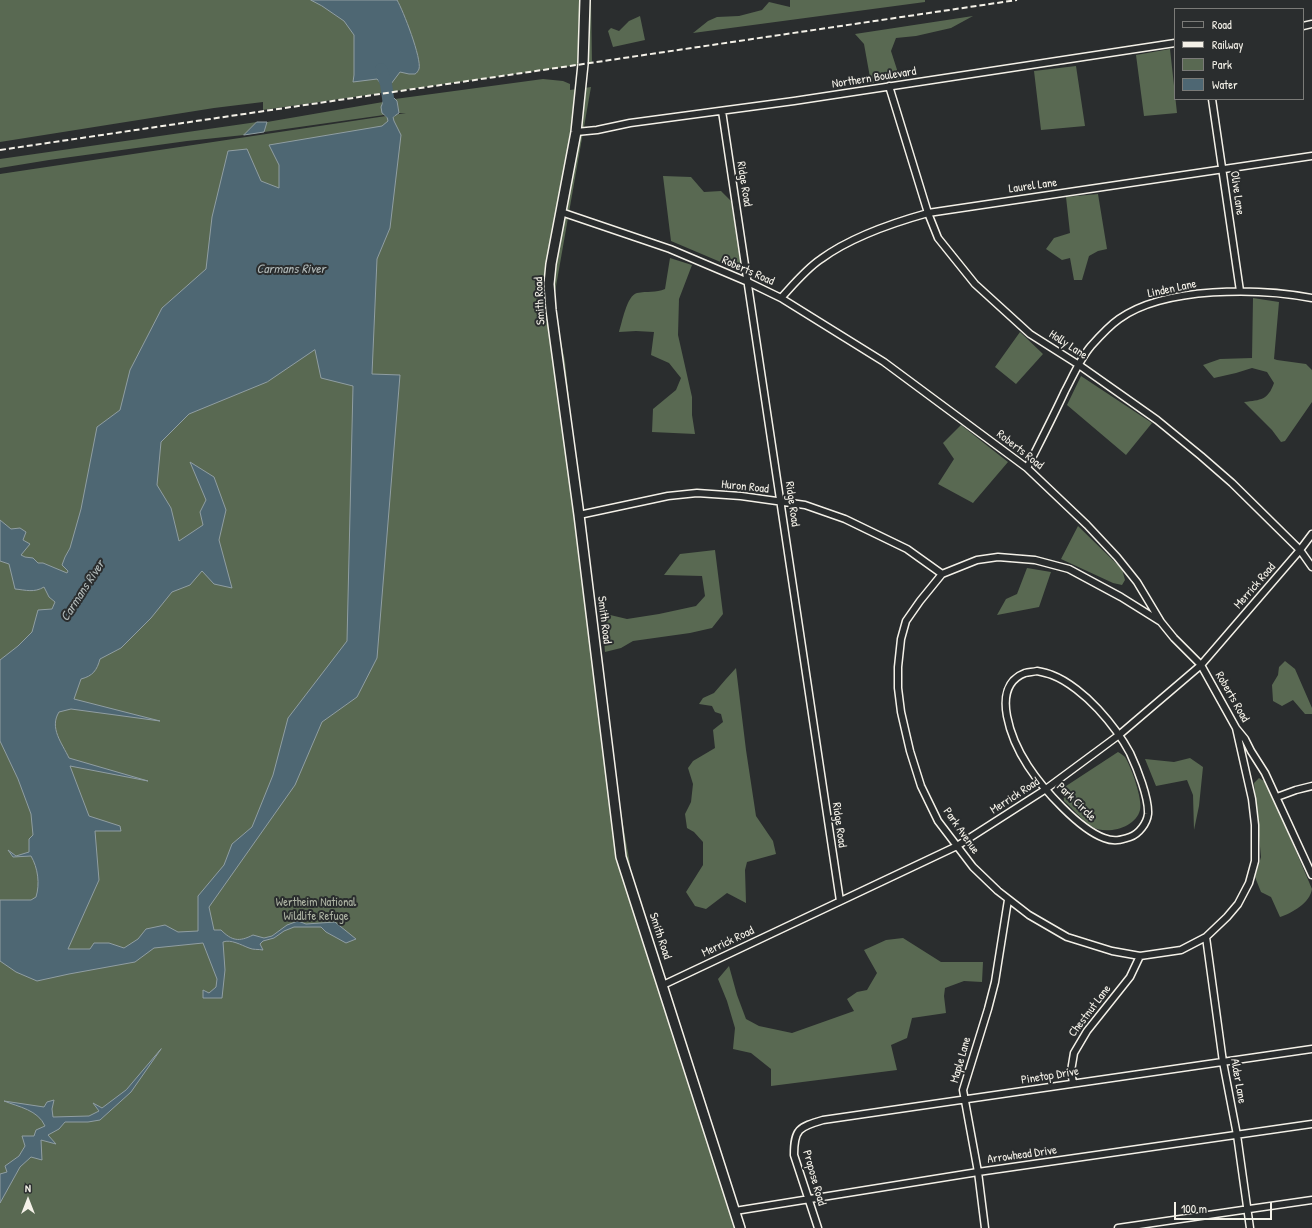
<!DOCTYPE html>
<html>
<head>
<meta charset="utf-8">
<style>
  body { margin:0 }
  #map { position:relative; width:1312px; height:1228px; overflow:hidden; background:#2a2d2e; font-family:"Patrick Hand",sans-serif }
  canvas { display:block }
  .legend { position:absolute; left:1174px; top:8px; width:130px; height:92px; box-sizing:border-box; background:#2a2d2e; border:1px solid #7b7b78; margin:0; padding:5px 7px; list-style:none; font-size:12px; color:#f4f1e8 }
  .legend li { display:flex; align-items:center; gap:8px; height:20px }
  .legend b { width:20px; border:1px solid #7b7b78 }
  .north { position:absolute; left:8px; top:1180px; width:40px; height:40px; -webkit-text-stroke:3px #2a2d2e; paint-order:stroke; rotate:0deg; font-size:11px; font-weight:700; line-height:16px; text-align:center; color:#f4f1e8 }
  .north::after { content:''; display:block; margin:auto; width:14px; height:18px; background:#f4f1e8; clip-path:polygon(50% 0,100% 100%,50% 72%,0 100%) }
  .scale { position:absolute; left:1174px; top:1202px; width:98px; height:18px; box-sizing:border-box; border:2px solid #f4f1e8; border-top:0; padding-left:5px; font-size:12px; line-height:14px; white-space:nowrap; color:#f4f1e8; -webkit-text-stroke:3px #2a2d2e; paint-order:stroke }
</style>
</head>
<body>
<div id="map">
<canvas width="1312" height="1228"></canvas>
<ul class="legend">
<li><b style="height:5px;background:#2a2d2e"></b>Road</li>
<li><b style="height:5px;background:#f4f1e8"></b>Railway</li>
<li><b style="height:11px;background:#596952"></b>Park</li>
<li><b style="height:11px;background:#4e6773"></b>Water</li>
</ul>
<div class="north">N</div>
<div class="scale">100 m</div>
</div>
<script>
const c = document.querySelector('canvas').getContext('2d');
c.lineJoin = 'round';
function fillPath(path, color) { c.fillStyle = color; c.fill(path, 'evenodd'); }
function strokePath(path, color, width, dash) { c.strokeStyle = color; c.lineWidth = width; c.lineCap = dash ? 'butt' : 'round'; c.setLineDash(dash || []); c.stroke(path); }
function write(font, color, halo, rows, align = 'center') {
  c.font = font + ' "Patrick Hand",sans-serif'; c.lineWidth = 4; c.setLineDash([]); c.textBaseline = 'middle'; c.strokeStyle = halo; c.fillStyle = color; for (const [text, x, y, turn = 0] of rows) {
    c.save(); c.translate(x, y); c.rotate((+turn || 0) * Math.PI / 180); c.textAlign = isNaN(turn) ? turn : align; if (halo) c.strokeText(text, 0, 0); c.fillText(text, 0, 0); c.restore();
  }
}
const green = new Path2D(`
  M0 0H591L592 63 263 110V102L214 108 0 142Z
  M790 0H925V2L693 33 708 21 717 17 739 16 762 10 769 2 790 7Z
  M640 16 645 40 613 47 608 31 611 28 619 31 629 21Z
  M973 16 951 28 916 36 896 38 891 51 900 79 871 83 864 44 855 34Z
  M1170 49 1177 113 1144 116 1136 55Z
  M1076 66 1085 126 1041 130 1034 71Z
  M543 79 563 81 570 84V90L591 87 555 292 557 324 565 361 579 493 620 808 630 864 634 901 739 1228H0V174L406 113H399L397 101 395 99Z
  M383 102 382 113 384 115 264 132 267 122Z
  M257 122 244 135 187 141 49 160 0 168V159Z
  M663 176 691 177 704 192 721 191 731 201 741 264 730 266 671 241Z
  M1098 194 1107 249 1098 251 1089 256 1082 280H1074L1070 258 1062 260 1046 249 1054 238 1070 233 1066 197Z
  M670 258 692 265 679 299 678 335 692 397V415L695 434 652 432 653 409 676 390 681 378 669 363 651 355 654 332 636 331 619 332C622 323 627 295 637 293 647 291 656 293 665 289Z
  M1253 298 1279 302 1274 359 1277 360 1306 364 1312 370V402L1285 441 1281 442 1272 430 1244 402C1261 400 1268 400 1274 383L1267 372 1252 368 1236 373 1214 378 1203 365 1220 359 1252 358Z
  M1020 332 1043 354 1016 384 995 367Z
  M1081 376 1152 423 1126 455 1067 405Z
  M961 425 1008 462 973 503 938 484 954 459 943 443Z
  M1078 526 1122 569 1125 580 1122 585 1113 583 1061 559Z
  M715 550 723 614 712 628 690 633 633 641 621 648 605 652 602 615 606 614 627 619 659 614 696 606 705 596 702 576 664 575 680 554Z
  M1027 568 1051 572 1039 607 997 615 1006 599 1017 594Z
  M1285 661 1295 669 1312 708V714H1305L1293 700 1282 706 1273 701 1272 685 1278 675 1279 667Z
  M736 668 746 750 756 816 773 841 776 854 747 862 745 870 746 903 727 893 706 909 695 906 686 892 703 865V842L694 832 687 828 685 814 691 802 693 784 688 768 693 761 715 748 713 730 723 722 721 714 715 712 712 706 699 704 703 698 714 693 726 679Z
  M1118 752C1121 754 1123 755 1125 757 1131 766 1143 800 1140 810 1136 828 1105 836 1091 826 1081 819 1073 809 1064 801L1063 788Z
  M1190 758 1203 767 1199 806 1194 830 1193 795 1187 780 1156 786 1145 759 1174 762Z
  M1259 778 1267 783 1312 889C1310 903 1292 913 1280 917L1271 897 1261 892 1255 877 1261 857 1254 783Z
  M903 938 941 962H983L982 982 964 981 945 988 944 996 946 1013 912 1018 907 1038 891 1045 897 1070 771 1086V1069L751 1053 733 1049 735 1028 727 1001 718 979 729 966 737 995 746 1019 759 1026 792 1033 854 1011 847 999 857 992 867 990 877 973 864 950 886 940Z`);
const water = new Path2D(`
  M311 0H397C403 10 422 59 419 69 418 71 417 73 415 74H409L400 72 391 84 382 85 377 79 353 82 354 75V35L344 21 322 6Z
  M392 96 397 101 399 113 393 117 394 121 401 135 390 228 377 259 372 374 400 375 377 658 357 697 322 722 295 785 209 907 214 930H221C232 941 239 942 253 935L264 938 272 936 287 925 298 921 306 924 335 922 356 939 346 943 326 932 321 927H294L284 931 274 938 263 941 260 944 263 950C258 949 253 950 249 948 241 945 231 939 223 942L225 970 222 998H203V990L209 993 216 987 217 979 203 943 154 948 135 962 69 974 37 981 16 972 0 961V900H31L36 897C40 884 38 868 31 856L13 857 8 850 16 856 29 852V839L33 835 31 814 18 779 0 741V660L18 646 32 632 38 610 52 609 55 602 49 597 44 587C34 593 26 590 15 589L9 564 0 561V520L11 529 20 528 26 532 23 540 30 544 21 555 25 557 33 558 38 563H43L67 573 68 571 62 565 65 557 70 548 81 509 97 427 120 410 130 370 162 308 206 269 212 217 228 151 247 149 261 181 279 188V165L269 145 382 126 388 121 387 117 382 113 381 107 385 97ZM315 350 321 378 353 386 347 641 288 718 273 775 252 827 232 844 224 865 198 896V931L178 932 165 925 146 929 138 939 124 948 109 943H94L90 949H68L99 880 95 831H121L120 826 89 816 70 766 148 781 69 758C62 743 49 728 59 712L71 709 160 721 74 699 81 679C93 676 97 670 100 659L121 648 151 618 172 592 190 585 202 571 214 584 232 588 219 540 226 510 214 477 190 462 206 500 200 512 203 525 179 541 171 508 157 485 161 442 189 414 267 382Z
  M257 122H267L264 132 244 135Z
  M161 1049 131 1092 100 1120 88 1122H65L59 1129 48 1135 56 1144 41 1140 42 1160 31 1157 20 1167 0 1203V1174L7 1172 5 1166 19 1156 25 1146 22 1136H34L36 1130 45 1126C38 1110 19 1107 4 1101L44 1107 47 1102 54 1100 52 1109 53 1117 89 1116 99 1111 93 1103 102 1108 126 1090Z`);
const river = new Path2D(`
  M381 69 386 84 390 112`);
const street = new Path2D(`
  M1303 26 1312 24
  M889 86 928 213 938 238 975 284 1030 334 1079 365 1157 420 1201 456 1232 483 1300 550 1312 567
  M1212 99 1240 291
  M722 111 840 901
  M576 132 597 130 630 123 794 101 1175 43
  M561 212 670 249 748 282 781 298 884 362 1027 468 1087 525 1117 557 1137 582 1161 622 1174 638 1201 665 1236 728 1245 739 1251 751 1265 773 1312 875
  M781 298C793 285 806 269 821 259 851 237 892 223 928 213L1312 156
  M1027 468C1040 442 1053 417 1065 391 1073 376 1080 359 1091 346 1099 337 1109 326 1119 319 1165 286 1259 288 1312 298
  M579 515 668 496 697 493 741 496 805 505 845 519 907 549 942 574
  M1161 622 1121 597 1069 569 1035 560 998 557 977 560 942 574 920 601 906 621 901 639 898 667V688L901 712 910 751 921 786 938 821 973 867 998 891 1029 915 1067 937 1112 951 1140 956 1181 950 1206 937 1227 917 1238 904 1249 883 1255 861V825L1252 799 1236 728
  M1037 671C1042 672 1047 673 1052 675 1068 681 1086 696 1098 709 1110 722 1122 738 1130 753 1137 768 1149 798 1148 814 1147 823 1139 834 1130 837 1121 840 1114 842 1104 838 1079 829 1043 789 1028 766 1013 743 988 687 1025 673 1029 672 1033 672 1037 671Z
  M1277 797 1296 790 1312 786
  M1206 937 1223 1062 1237 1135 1250 1228
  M663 985 957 846 1046 789 1119 735 1201 665 1300 550 1312 534
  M1073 1083 1071 1071 1074 1053 1087 1031 1130 977 1140 956
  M735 1211 978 1172 1312 1124
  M818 1228 794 1155C794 1129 799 1127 823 1120L1312 1049
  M985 1228 978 1172 963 1090 988 1009 995 982 1008 900
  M1118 1228 1312 1200`);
const secondary = new Path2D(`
  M585 0 583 64 576 132 551 264 549 284 551 310 579 515 621 857 740 1228`);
const rail = new Path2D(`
  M0 150 1017 0`);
const streetNames = [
  ["Northern Boulevard",874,78,-9],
  ["Ridge Road",744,184,81],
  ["Laurel Lane",1033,186,-8],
  ["Olive Lane",1237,193,82],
  ["Roberts Road",748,271,24],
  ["Linden Lane",1172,289,-12],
  ["Smith Road",540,301,-93],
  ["Holly Lane",1068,345,33],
  ["Roberts Road",1020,450,38],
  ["Huron Road",745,487,6],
  ["Ridge Road",792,504,82],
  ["Merrick Road",1255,586,-49],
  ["Smith Road",604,620,83],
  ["Roberts Road",1232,697,60],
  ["Merrick Road",1015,796,-33],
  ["Park Circle",1076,802,44],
  ["Ridge Road",839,825,82],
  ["Park Avenue",961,831,55],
  ["Smith Road",660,936,72],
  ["Merrick Road",728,942,-25],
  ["Chestnut Lane",1090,1011,-53],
  ["Maple Lane",961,1060,-74],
  ["Pinetop Drive",1050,1076,-9],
  ["Alder Lane",1238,1081,80],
  ["Arrowhead Drive",1022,1155,-8],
  ["Propose Road",814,1178,74]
];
const parkNames = [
  ["Wertheim National",316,903],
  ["Wildlife Refuge",316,917]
];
const waterNames = [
  ["Carmans River",291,270],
  ["Carmans River",83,591,-57]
];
fillPath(green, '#596952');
fillPath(water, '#4e6773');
strokePath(water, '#909ea2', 1);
strokePath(river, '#4e6773', 12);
strokePath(street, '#f4f1e8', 9);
strokePath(secondary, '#f4f1e8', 12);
strokePath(street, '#2a2d2e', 6);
strokePath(secondary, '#2a2d2e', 9);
strokePath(rail, '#f4f1e8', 2, [6, 3]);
write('12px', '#f4f1e8', '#2a2d2e', streetNames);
write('12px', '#aeb4a4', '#2a2d2e', parkNames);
write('italic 13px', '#b2bab9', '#2a2d2e', waterNames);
</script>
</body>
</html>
